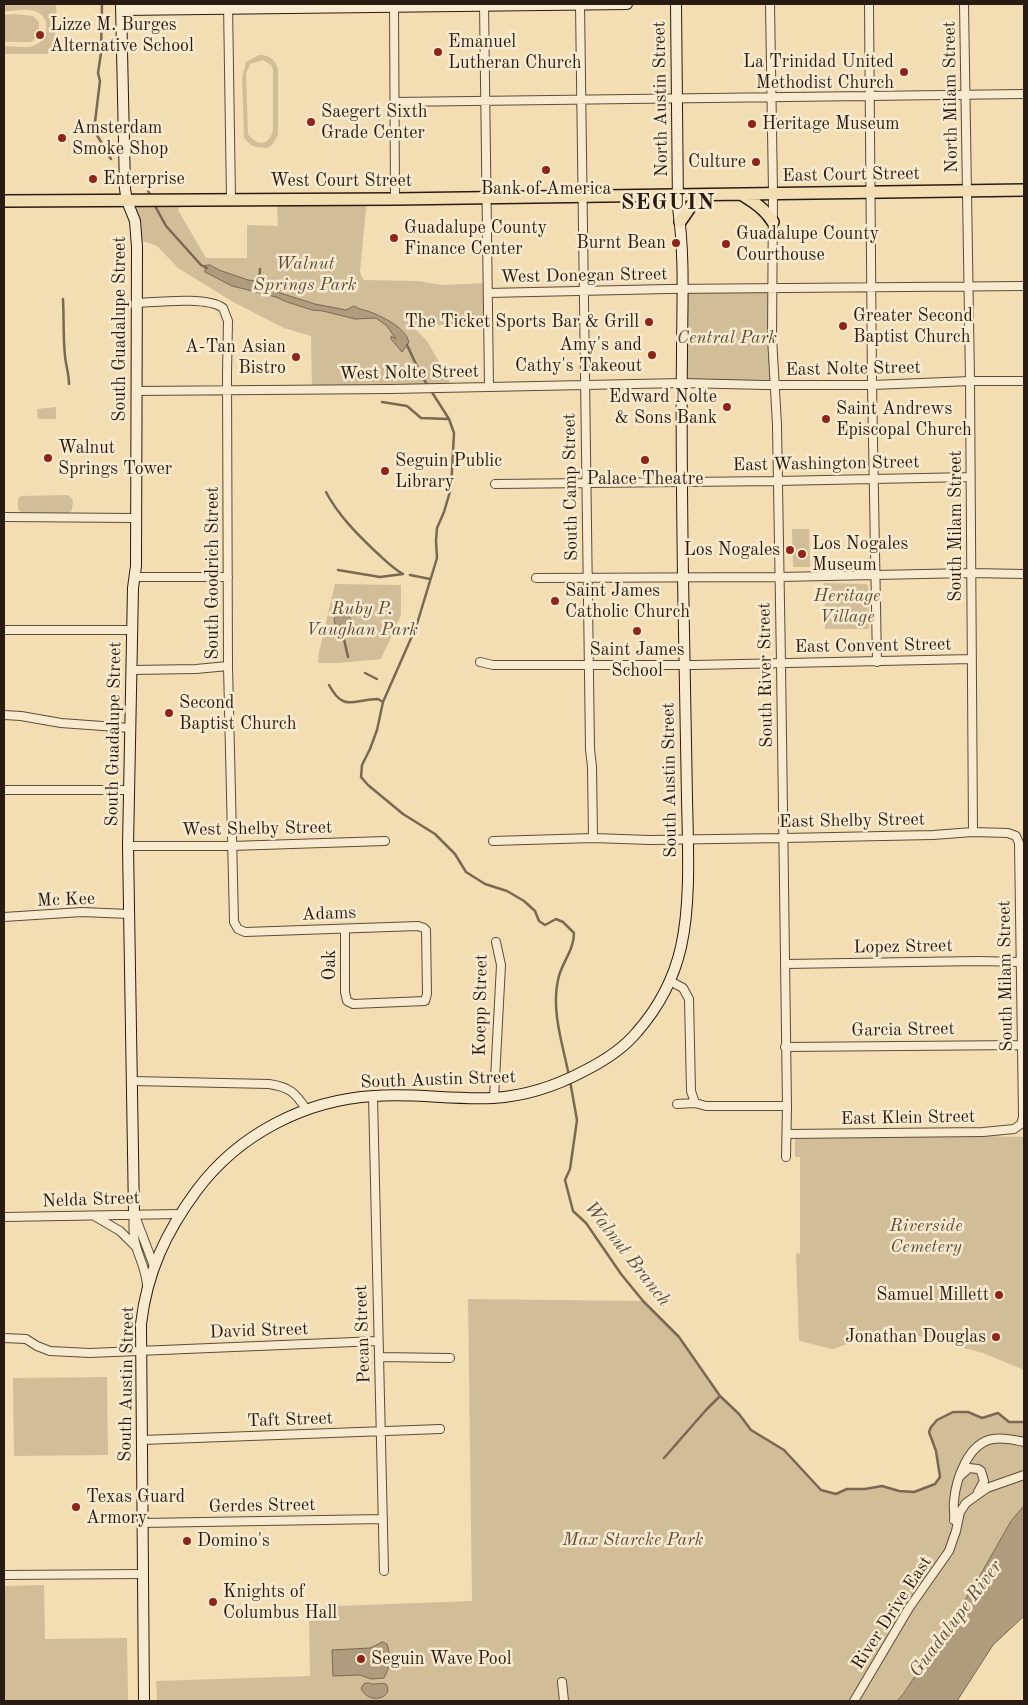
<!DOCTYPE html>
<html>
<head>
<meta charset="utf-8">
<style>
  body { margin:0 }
  #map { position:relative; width:1028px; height:1705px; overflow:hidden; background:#f3deb3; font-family:"Old Standard TT",serif }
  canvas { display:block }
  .frame { position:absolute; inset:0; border:5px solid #2a1b12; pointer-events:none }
</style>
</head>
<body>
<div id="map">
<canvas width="1028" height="1705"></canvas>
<div class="frame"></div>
</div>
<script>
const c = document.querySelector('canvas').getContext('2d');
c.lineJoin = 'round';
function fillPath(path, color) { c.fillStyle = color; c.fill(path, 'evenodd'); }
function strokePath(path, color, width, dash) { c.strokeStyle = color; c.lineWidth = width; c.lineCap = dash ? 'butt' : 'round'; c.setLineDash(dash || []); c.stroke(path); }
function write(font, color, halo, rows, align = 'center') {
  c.font = font + ' "Old Standard TT",serif'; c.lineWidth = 5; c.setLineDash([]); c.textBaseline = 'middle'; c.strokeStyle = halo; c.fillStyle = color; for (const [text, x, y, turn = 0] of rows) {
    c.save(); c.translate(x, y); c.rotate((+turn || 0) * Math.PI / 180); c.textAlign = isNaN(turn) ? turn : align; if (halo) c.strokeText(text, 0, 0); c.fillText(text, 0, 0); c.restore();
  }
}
const green = new Path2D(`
  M4 4H56L57 18H55V45L47 54H4V46C13 46 27 49 35 45 50 39 51 17 35 11 26 8 14 11 4 11Z
  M15 14 33 16 39 22V33L32 42H4V15Z
  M259 55C269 55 275 59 278 69V135L272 145 267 148 256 147 251 145 244 138 242 78 246 62ZM263 60 271 65 273 70V129C270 146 257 147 248 134L246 74 250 64Z
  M277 199H367L360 271 362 278 364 280 418 281 441 285 488 283V325H411L427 341 449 379 450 388 312 390 311 336 284 328 233 302 178 268 157 246 137 239 127 201 184 200 178 210 206 258H247V225L278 226Z
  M772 288 775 385 682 383V289Z
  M56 407V419H38L37 409Z
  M68 495 73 500 72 510 69 513 21 512 18 510V498L21 496Z
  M792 529H809L810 567H793Z
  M824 583 866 584 868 586 869 629H825Z
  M335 584 401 585V615L381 659 338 663H318L319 652Z
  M983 1136 1024 1137V1370L983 1353 911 1334 862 1339 833 1349 799 1341 796 1254 800 1253V1157H795V1139Z
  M468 1299 643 1301 679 1337 720 1396 739 1414 751 1430 784 1450 821 1490 836 1494 847 1489H865L882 1486 899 1491 914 1492 935 1484 940 1477 936 1451 929 1432 931 1427 937 1420 953 1412H968L982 1418 998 1413 1009 1422H1024V1506L1011 1521 974 1586 904 1693 897 1701H157L156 1681 310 1676 309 1607 472 1601Z
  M107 1377 108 1455 14 1456 13 1378Z
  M44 1585 45 1639 127 1638 128 1701H4V1586Z`);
const water = new Path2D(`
  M210 265 219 270 248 280 258 281 277 292 315 304 346 310 354 306C360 310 366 310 373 313 387 319 405 328 409 342L402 352 391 339V336L396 339 387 326 376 318 355 319 323 311 312 310 287 302 276 297 232 286 205 272V266Z
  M339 615H347L351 619 352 624C348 628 340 627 335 624L334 619Z
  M1024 1506V1616L993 1645 957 1701H897L904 1693 974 1586 1011 1521Z
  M383 1642 387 1644C391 1656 390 1667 384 1678L371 1679 360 1675 333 1676 332 1650 370 1648Z
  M369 1683C375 1686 379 1682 386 1684 395 1699 367 1705 361 1688L364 1684Z`);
const stream = new Path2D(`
  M102 4 101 53 98 73 100 81 94 130 111 159
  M135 175 143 180 151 197
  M154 204 166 226 201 265 207 268
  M259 285 260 269
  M63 299C64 318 63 337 65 356 66 366 69 374 69 384
  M407 345 421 375 449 419 454 433 451 488 444 512 437 528 436 541 437 558 416 627 383 702 377 730 370 749 362 765 361 777 368 785 403 814 435 834 455 854 466 872 485 884 507 891 524 901 535 911 539 921 545 925 556 919 563 922 574 933C574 951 561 963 558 980 551 1011 563 1045 569 1076
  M382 402 407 406 421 418 449 419
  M326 492C338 515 357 534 376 552 385 560 392 568 403 574
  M338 570 380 577 403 574
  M410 575 430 579
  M341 626 348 657
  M365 673 377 679
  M329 685C344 713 354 699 378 699L383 702
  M570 1081 577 1120 570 1169 565 1180 573 1211 586 1223 621 1274 643 1301 679 1337 720 1396 739 1414 751 1430 784 1450 821 1490 836 1494 847 1489H865L882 1486 899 1491 914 1492 935 1484 940 1477 936 1451 929 1432 931 1427 937 1420 953 1412H968L982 1418 998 1413 1009 1422H1024
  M664 1458 706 1410 720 1396`);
const street = new Path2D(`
  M228 4 231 199
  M394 4 395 199
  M484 4 489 387
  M580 4C582 252 588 501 590 749L592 767 593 838
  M770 4 773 193 772 337 777 425 781 663 787 1106 786 1157
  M869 4 872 385 877 662
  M964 4 970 381 973 832
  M394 102 1024 94
  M488 293 668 289 1024 286
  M137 303C157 302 208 296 223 308L228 321 227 373 228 666 234 922 238 929 245 932 418 926 424 928 426 930 427 994 425 1001 353 1004 347 1001 345 992V929
  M136 391 391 389 682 383 765 385H872L970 381H1024
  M495 484 777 481 970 477
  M4 517 135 518
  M134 577H228
  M536 578 779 577 971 573 1024 574
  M4 630H133
  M480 662 493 665H695L972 659
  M132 670 196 669 228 666
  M4 715 21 716 61 723 130 728
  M4 790H129
  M493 841 593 838 650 840 784 838 933 835 973 832 1008 833 1016 836 1019 843 1023 1117 1021 1124 1014 1129 983 1132 787 1134
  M128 846H231L385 841
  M4 917 82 912 129 914
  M785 964 978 961 1021 962
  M670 981 683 988 689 999 691 1091 695 1103
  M785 1047 1021 1045
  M132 1081 269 1084C289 1087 295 1092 306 1109
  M373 1096 384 1571
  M494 1098 501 965 496 942
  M677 1104 695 1103 706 1106H787
  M134 1214C133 1225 133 1236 136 1246 140 1260 146 1270 147 1285
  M135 1216 154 1266
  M4 1217 179 1214
  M96 1217 120 1231 135 1246
  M4 1338 26 1339 37 1346 50 1351 90 1353 378 1341
  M379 1357 450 1358
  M142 1440 440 1429
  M960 1476 969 1468 978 1469 981 1471 984 1481 978 1492
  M954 1520C955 1514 953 1507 954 1501 956 1479 968 1443 993 1439 1004 1437 1014 1440 1024 1442
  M142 1523 383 1519
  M4 1575 143 1574
  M562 1682 564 1701
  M854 1701 909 1608 949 1551 956 1531 960 1512 966 1503 987 1488 1024 1475`);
const secondary = new Path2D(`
  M121 4 125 189 127 201 135 221 137 247 136 566 133 588 128 846 134 1214
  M121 10 627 4
  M144 1701 141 1324C147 1272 166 1232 197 1190 239 1134 305 1100 374 1096 414 1093 453 1100 493 1098 526 1096 556 1086 584 1071 604 1061 623 1049 637 1032 658 1008 674 978 681 947 691 903 688 845 687 799 686 725 684 651 683 577 682 503 681 429 682 355 682 307 685 256 678 208L676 4`);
const primary = new Path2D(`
  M741 194C754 202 765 209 773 222
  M4 201 395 199 1024 190
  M680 222 691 206 709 195`);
const markers = [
  [40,35,5,"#8f2418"],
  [438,52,5,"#8f2418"],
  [904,72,5,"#8f2418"],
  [311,122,5,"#8f2418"],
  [752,124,5,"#8f2418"],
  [62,138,5,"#8f2418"],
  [756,162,5,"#8f2418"],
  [546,170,5,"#8f2418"],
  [93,179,5,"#8f2418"],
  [394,238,5,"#8f2418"],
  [676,243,5,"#8f2418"],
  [726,244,5,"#8f2418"],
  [649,322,5,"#8f2418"],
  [843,326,5,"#8f2418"],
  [652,355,5,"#8f2418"],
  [296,357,5,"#8f2418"],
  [727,407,5,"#8f2418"],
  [826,419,5,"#8f2418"],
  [48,458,5,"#8f2418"],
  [645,460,5,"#8f2418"],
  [385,471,5,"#8f2418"],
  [790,550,5,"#8f2418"],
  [802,554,5,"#8f2418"],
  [555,601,5,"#8f2418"],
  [637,631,5,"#8f2418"],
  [169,713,5,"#8f2418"],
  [999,1295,5,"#8f2418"],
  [996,1337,5,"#8f2418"],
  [76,1507,5,"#8f2418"],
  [187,1541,5,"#8f2418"],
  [213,1602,5,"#8f2418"],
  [361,1659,5,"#8f2418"]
];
const poiNames = [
  ["Lizze M. Burges",50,25],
  ["Alternative School",50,46],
  ["Emanuel",448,42],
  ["Lutheran Church",448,63],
  ["La Trinidad United",894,62,"right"],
  ["Methodist Church",894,83,"right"],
  ["Saegert Sixth",321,112],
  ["Grade Center",321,133],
  ["Heritage Museum",762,124],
  ["Amsterdam",72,128],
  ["Smoke Shop",72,149],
  ["Culture",746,162,"right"],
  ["Enterprise",103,179],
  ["Bank of America",546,189,"center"],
  ["Guadalupe County",404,228],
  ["Finance Center",404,249],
  ["Guadalupe County",736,234],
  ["Courthouse",736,255],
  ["Burnt Bean",666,243,"right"],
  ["Greater Second",853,316],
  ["Baptist Church",853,337],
  ["The Ticket Sports Bar & Grill",639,322,"right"],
  ["Amy's and",642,345,"right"],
  ["Cathy's Takeout",642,366,"right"],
  ["A-Tan Asian",286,347,"right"],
  ["Bistro",286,368,"right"],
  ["Edward Nolte",717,397,"right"],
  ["& Sons Bank",717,418,"right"],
  ["Saint Andrews",836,409],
  ["Episcopal Church",836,430],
  ["Walnut",58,448],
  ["Springs Tower",58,469],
  ["Seguin Public",395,461],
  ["Library",395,482],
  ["Palace Theatre",645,479,"center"],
  ["Los Nogales",812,544],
  ["Museum",812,565],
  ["Los Nogales",780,550,"right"],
  ["Saint James",565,591],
  ["Catholic Church",565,612],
  ["Saint James",637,650,"center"],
  ["School",637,671,"center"],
  ["Second",179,703],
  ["Baptist Church",179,724],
  ["Samuel Millett",989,1295,"right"],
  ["Jonathan Douglas",986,1337,"right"],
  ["Texas Guard",86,1497],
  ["Armory",86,1518],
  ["Domino's",197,1541],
  ["Knights of",223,1592],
  ["Columbus Hall",223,1613],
  ["Seguin Wave Pool",371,1659]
];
const streetNames = [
  ["North Milam Street",951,97,-91],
  ["North Austin Street",661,99,-91],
  ["East Court Street",851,175,-1],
  ["West Court Street",341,181],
  ["West Donegan Street",584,276,-1],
  ["South Guadalupe Street",120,329,-90],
  ["East Nolte Street",853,369,-1],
  ["West Nolte Street",409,373,-1],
  ["East Washington Street",826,464,-1],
  ["South Camp Street",571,487,-91],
  ["South Milam Street",956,526,-90],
  ["South Goodrich Street",213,573,-90],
  ["East Convent Street",873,646,-1],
  ["South River Street",766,675,-91],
  ["South Guadalupe Street",114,734,-89],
  ["South Austin Street",670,780,-91],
  ["East Shelby Street",852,821,-1],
  ["West Shelby Street",257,829,-1],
  ["Mc Kee",66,900,-2],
  ["Adams",329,914,-2],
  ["Lopez Street",903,947,-1],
  ["Oak",330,965,-90],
  ["South Milam Street",1006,976,-91],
  ["Koepp Street",481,1005,-89],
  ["Garcia Street",903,1030,-1],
  ["South Austin Street",438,1080,-2],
  ["East Klein Street",908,1118,-1],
  ["Nelda Street",91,1200,-2],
  ["David Street",259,1331,-2],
  ["Pecan Street",363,1334,-92],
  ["South Austin Street",127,1384,-89],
  ["Taft Street",290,1420,-2],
  ["Gerdes Street",262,1506,-1],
  ["River Drive East",892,1613,-57]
];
const parkNames = [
  ["Walnut",305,264],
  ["Springs Park",305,285],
  ["Central Park",727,338],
  ["Heritage",847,596],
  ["Village",847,617],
  ["Ruby P.",362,609],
  ["Vaughan Park",362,630],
  ["Riverside",926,1226],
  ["Cemetery",926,1247],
  ["Max Starcke Park",633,1540]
];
const waterNames = [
  ["Walnut Branch",627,1254,52],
  ["Guadalupe River",956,1619,-53]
];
const districtNames = [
  ["SEGUIN",668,203]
];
fillPath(green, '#d1bd98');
fillPath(water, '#af9c7c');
strokePath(water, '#7a6852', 1);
strokePath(stream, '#7a6852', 2.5);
strokePath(street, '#5c4c3a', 10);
strokePath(secondary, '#2a1b12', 12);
strokePath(primary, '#2a1b12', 14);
strokePath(street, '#f7eace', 8);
strokePath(secondary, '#f7eace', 10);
strokePath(primary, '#f3deb3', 11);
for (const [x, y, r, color] of markers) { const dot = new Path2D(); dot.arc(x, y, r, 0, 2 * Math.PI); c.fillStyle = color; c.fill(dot); strokePath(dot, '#f7eace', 2); }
write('18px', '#2a1b12', '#f7eace', poiNames, 'left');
write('18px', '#2a1b12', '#f7eace', streetNames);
write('italic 18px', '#5c4c3a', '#f7eace', parkNames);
write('italic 19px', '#5f4f3c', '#f7eace', waterNames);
c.letterSpacing = '1px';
write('bold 22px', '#2a1b12', '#f7eace', districtNames);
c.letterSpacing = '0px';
</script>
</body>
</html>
